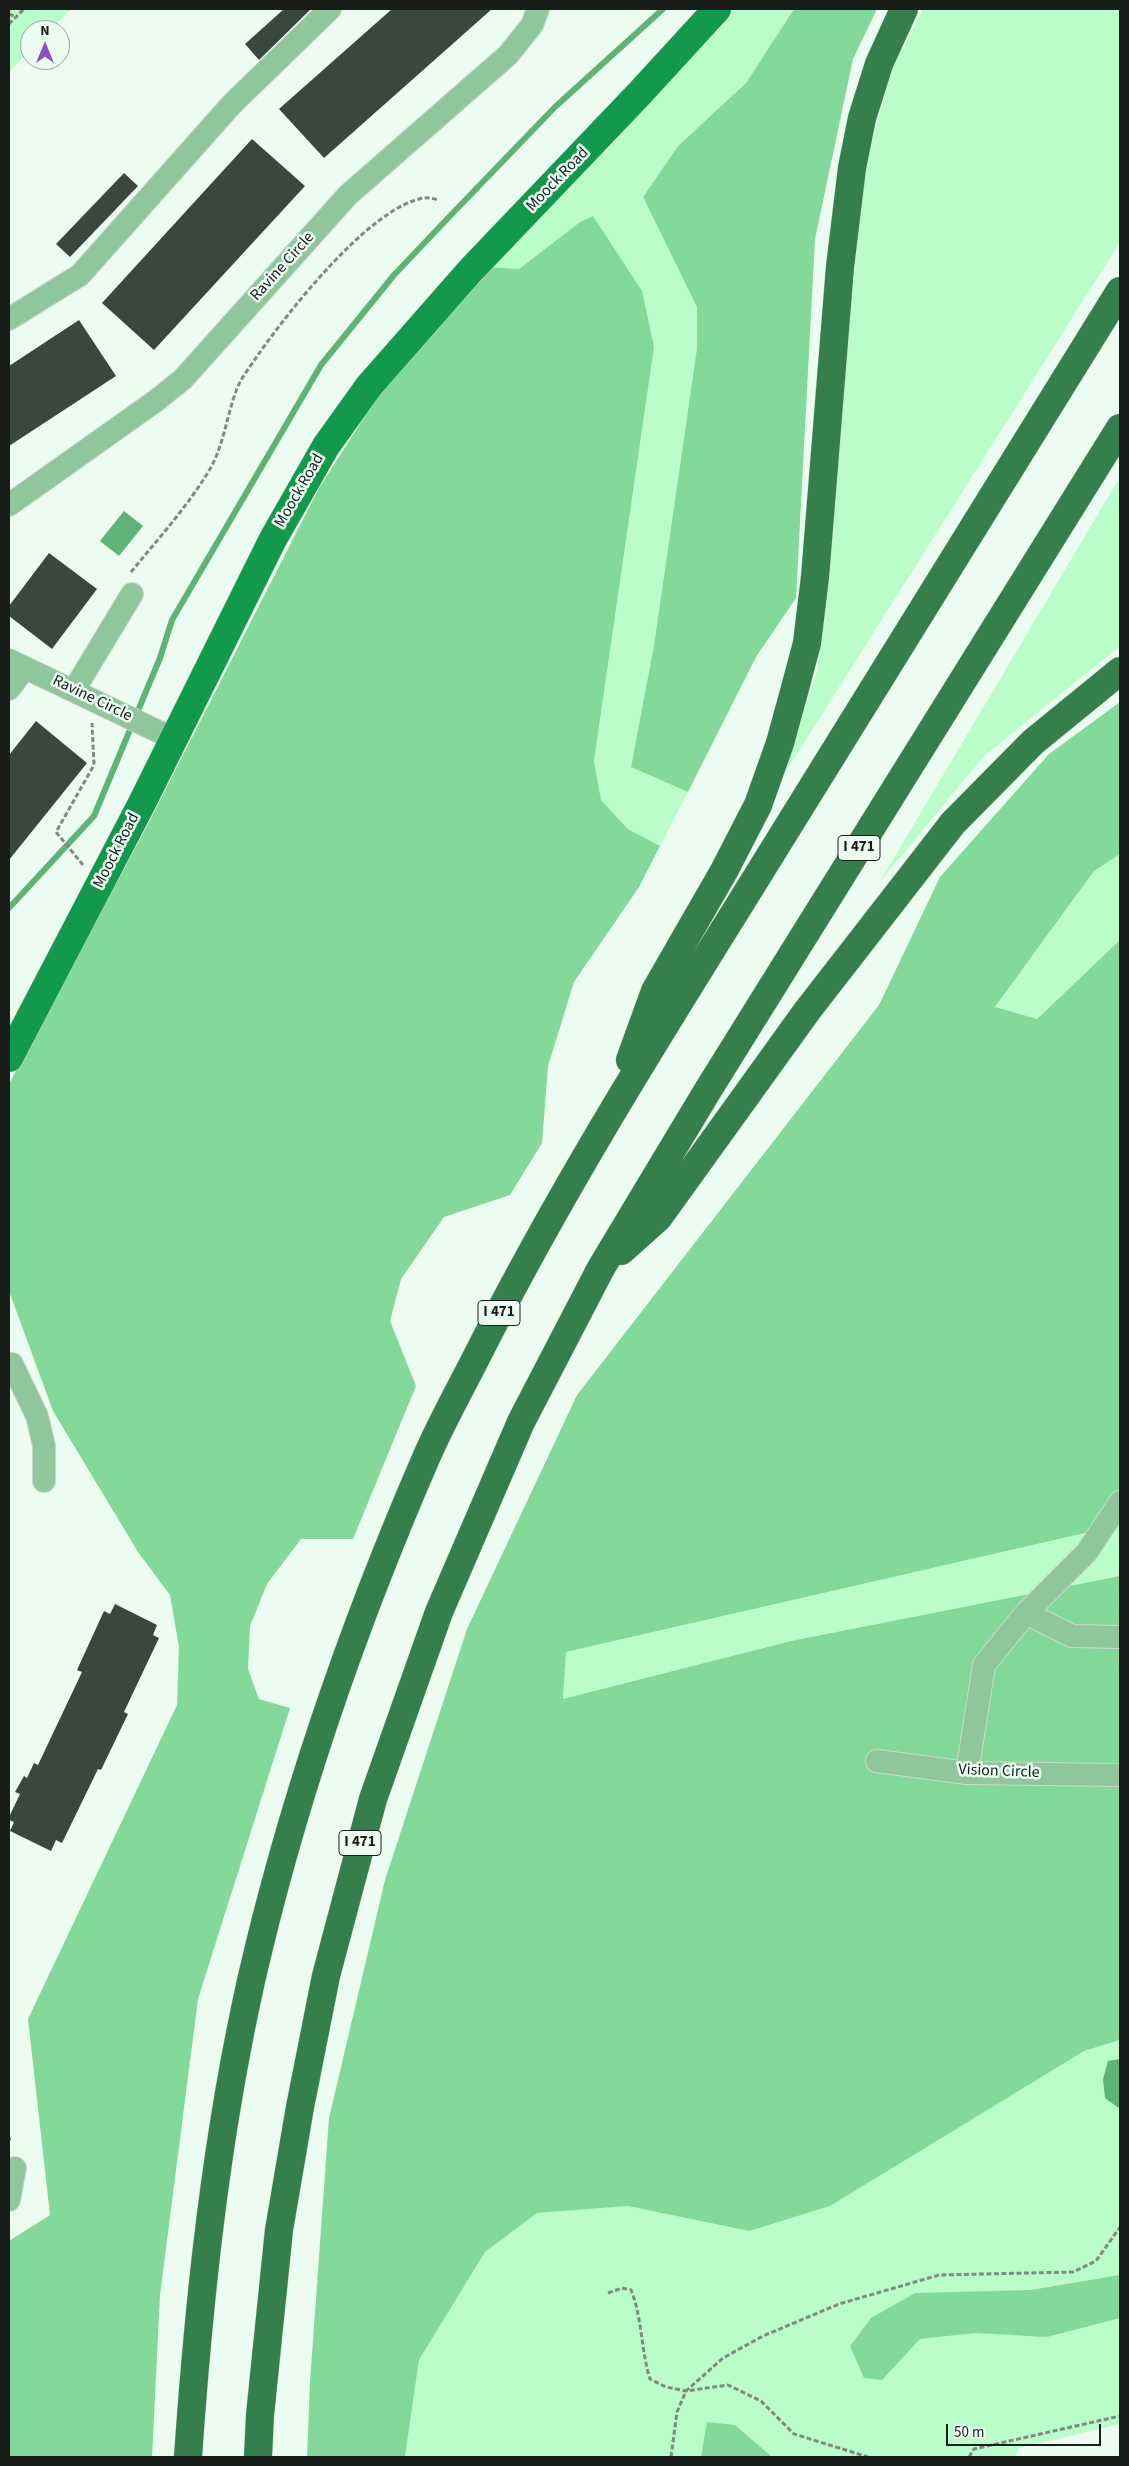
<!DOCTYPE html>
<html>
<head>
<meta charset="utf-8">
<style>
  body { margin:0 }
  #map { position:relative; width:1129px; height:2466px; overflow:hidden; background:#edfcf0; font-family:"Source Sans 3",sans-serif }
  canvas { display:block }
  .frame { position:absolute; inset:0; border:10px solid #181d19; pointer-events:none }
  .north { position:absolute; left:20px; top:20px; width:50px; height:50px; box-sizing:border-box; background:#edfcf0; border:1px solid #98a39a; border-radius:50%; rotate:0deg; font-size:14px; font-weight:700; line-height:20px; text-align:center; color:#181d19 }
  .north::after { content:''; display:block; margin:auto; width:18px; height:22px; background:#8852ca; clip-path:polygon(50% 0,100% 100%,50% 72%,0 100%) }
  .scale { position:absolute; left:946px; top:2424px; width:155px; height:22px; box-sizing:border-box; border:2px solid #181d19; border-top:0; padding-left:6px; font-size:15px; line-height:18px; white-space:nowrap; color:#181d19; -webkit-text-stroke:4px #edfcf0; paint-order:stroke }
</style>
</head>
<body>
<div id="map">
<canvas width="1129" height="2466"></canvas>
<div class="frame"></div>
<div class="north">N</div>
<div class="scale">50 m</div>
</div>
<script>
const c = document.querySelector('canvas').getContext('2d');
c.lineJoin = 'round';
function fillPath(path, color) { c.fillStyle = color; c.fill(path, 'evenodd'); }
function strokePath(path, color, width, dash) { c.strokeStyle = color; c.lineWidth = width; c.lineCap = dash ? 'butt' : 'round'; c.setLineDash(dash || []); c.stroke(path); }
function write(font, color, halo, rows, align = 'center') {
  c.font = font + ' "Source Sans 3",sans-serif'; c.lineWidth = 5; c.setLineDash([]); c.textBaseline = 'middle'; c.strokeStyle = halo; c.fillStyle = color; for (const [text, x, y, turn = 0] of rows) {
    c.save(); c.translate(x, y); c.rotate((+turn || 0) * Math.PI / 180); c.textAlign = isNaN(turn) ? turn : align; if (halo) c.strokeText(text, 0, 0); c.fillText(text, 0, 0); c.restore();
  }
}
const green = new Path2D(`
  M9 9H71L50 30H30V50L9 72Z
  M734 9H794L746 83 678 146 643 197 697 307V348L654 645 631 767 688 792 660 846 628 829 601 800 594 761 654 347 593 216 580 222 519 269 489 267 642 110Z
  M923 9H1120V242L783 776 817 671 863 178 890 74Z
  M1120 477V646L984 756 879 883Z
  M1120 854V940L1037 1019 995 1008 1094 871Z
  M1120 1525V1576L791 1641 563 1700 566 1652Z
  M1120 2040V2424L1019 2448 1015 2457H405L419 2360 485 2252 537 2213 628 2206 749 2231 1084 2051Z`);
const forest = new Path2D(`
  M794 9H877L853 59 815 239 796 598 756 657 688 792 631 767 654 645 697 348V307L643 197 678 146 746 83Z
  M593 216 642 291 654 347 594 761 601 800 628 829 660 846 639 887 574 982 548 1066 542 1143 510 1195 444 1217 401 1279 390 1321 416 1386 353 1539H301L267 1584 250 1626 248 1669 259 1699 290 1708 198 1999 160 2295 152 2457H9V2241L50 2215 28 2019 177 1705 179 1647 170 1595 138 1552 53 1411 9 1291V1084L149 822 319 488 401 360 489 267 519 269 580 222Z
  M1120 702V854L1094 871 995 1007 1037 1019 1120 940V1525L566 1652 563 1699 791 1641 1120 1576V2040L1084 2051 830 2206 749 2231 628 2206 537 2213 485 2252 419 2360 405 2457H307L310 2382 329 2118 385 1880 467 1629 577 1395 879 1005 940 877 1049 754Z
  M1120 2275V2318L1047 2337 975 2333 920 2339 882 2380 864 2378 850 2346 871 2318 915 2293 1031 2290Z
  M707 2422 735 2425 772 2457H701Z`);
const water = new Path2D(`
  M124 511 143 526 119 556 100 541Z
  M1120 2059V2109L1105 2098 1103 2079 1108 2061Z`);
const stream = new Path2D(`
  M9 908 94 816 160 658 172 620 321 365 394 275 449 217 555 107 663 9`);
const building = new Path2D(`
  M284 9H311L259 60 245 44Z
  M392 9H492L324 158 279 109Z
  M252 139 305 186 154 350 102 303Z
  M124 173 138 186 70 257 56 244Z
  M79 320 116 376 9 446V366Z
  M49 553 97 589 52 649 9 616V606Z
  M36 721 87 763 9 860V755Z
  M115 1604 157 1625 153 1635 159 1638 124 1712 128 1714 101 1770 98 1769 62 1843 56 1840 51 1851 10 1831 14 1822 9 1820V1817L20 1794 15 1792 24 1776 27 1778 34 1763 38 1765 82 1672 77 1670 104 1611 110 1614Z`);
const path = new Path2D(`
  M9 14 16 17
  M9 24 24 9
  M131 572C158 539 188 506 210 469 225 443 227 411 239 384 244 374 252 364 258 355 288 312 371 206 424 198 429 197 434 199 439 200
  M83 865 56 832 94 765 92 723
  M9 2139H11
  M608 2293 622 2288 631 2290C642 2316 641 2351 650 2379L666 2387 686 2391 728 2385 761 2401 794 2434 868 2457
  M671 2457 677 2412 686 2391 723 2358 763 2336 839 2304 939 2275 1073 2272 1096 2261 1120 2227
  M969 2457 974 2449 1120 2416`);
const minor = new Path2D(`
  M9 319 80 275 232 104 330 9
  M9 505 157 400 183 379 348 195 508 55 532 25 538 9
  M9 660 174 739
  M9 689 25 668
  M74 690 132 594
  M12 1364 37 1416 44 1446V1481
  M1026 1613 1072 1636 1120 1637
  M877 1761 967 1773 1120 1775
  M967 1773 984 1665 1026 1613 1087 1552 1120 1502
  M9 2200 15 2168`);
const major = new Path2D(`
  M9 1058 141 805 273 539 326 446 369 386 470 271 640 93 717 9`);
const highway = new Path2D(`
  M630 1060 655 991 724 871 758 805 780 743 794 692 807 643 815 577 840 267 852 168 862 118 879 64 904 9
  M621 1251 658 1218 807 1011 953 823 1033 742 1120 671
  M188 2457C199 2298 216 2138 251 1981 292 1802 353 1626 426 1458 442 1421 462 1386 480 1350 558 1196 649 1050 740 904 867 700 993 495 1120 291
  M258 2457 260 2415 279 2230 300 2107 326 1976 373 1799 439 1612 521 1422 601 1268 708 1090 1120 428`);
const shields = [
  [859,848,42],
  [499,1313,42],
  [360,1843,42]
];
const shieldNames = [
  ["I 471",859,848],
  ["I 471",499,1313],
  ["I 471",360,1843]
];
const streetNames = [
  ["Moock Road",558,180,-46],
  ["Ravine Circle",283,267,-48],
  ["Moock Road",300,491,-60],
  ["Ravine Circle",92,699,26],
  ["Moock Road",117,851,-63],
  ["Vision Circle",999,1772,2]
];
fillPath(green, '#bafdca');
fillPath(forest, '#83d99a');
fillPath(water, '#5eb376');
strokePath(stream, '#5eb376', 6);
fillPath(building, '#3b473e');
strokePath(minor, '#cbd8ce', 24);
strokePath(major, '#cbd8ce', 29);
strokePath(highway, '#cbd8ce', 29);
strokePath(path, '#808a82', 3, [5, 2.5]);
strokePath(minor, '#90c69c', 22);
strokePath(major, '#13994d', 28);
strokePath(highway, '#347f4b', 28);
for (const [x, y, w] of shields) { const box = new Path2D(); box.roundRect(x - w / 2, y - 12.5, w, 25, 4); c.fillStyle = '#edfcf0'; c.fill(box); strokePath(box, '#181d19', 1); }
write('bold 15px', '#181d19', null, shieldNames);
write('16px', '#181d19', '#edfcf0', streetNames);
</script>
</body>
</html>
